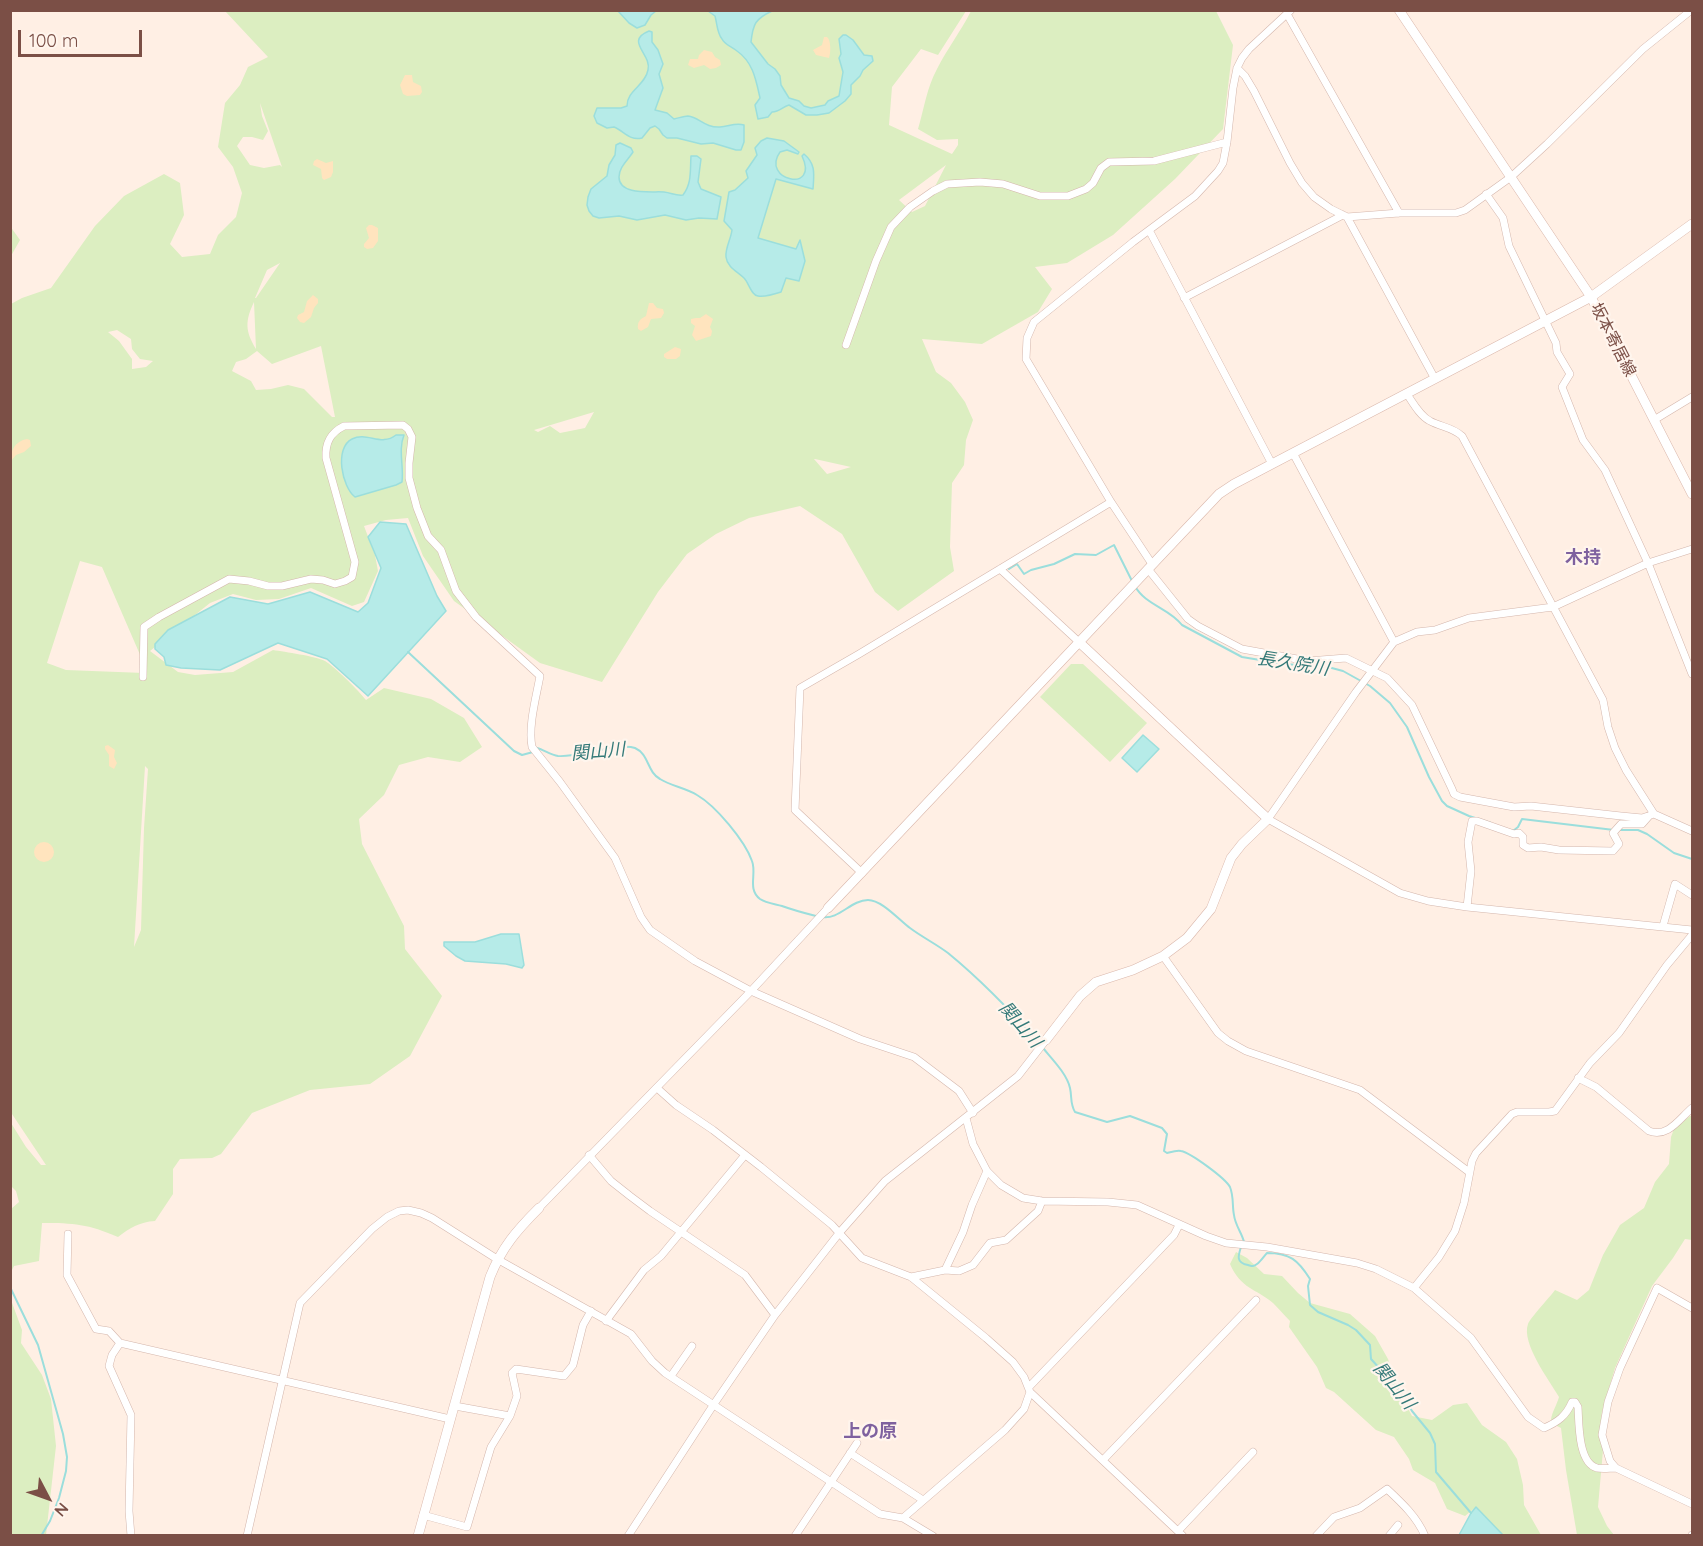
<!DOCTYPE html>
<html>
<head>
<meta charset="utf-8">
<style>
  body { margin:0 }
  #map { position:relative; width:1703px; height:1546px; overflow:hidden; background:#ffefe4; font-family:Quicksand,sans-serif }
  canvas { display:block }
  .frame { position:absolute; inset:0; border:12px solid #7b4f46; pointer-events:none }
  .north { position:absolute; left:18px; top:1468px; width:60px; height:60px; -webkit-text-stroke:4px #fff5ed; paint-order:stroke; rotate:131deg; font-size:16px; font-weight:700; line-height:24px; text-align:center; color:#7b4f46 }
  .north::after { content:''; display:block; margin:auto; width:21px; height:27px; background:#7b4f46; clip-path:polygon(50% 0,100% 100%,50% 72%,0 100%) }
  .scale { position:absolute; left:18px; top:30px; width:124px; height:27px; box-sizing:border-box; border:3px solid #7b4f46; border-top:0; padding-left:8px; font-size:18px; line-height:21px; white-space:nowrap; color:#7b4f46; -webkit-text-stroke:4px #fff5ed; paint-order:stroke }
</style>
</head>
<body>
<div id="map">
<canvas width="1703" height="1546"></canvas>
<div class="frame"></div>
<div class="north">N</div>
<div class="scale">100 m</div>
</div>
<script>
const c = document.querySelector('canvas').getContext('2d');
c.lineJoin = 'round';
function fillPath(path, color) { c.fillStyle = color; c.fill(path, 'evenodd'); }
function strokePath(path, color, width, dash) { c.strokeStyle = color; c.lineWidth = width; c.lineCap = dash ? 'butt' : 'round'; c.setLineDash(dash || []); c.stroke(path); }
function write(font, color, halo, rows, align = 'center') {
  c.font = font + ' Quicksand,"Noto Sans JP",sans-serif'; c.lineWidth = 4.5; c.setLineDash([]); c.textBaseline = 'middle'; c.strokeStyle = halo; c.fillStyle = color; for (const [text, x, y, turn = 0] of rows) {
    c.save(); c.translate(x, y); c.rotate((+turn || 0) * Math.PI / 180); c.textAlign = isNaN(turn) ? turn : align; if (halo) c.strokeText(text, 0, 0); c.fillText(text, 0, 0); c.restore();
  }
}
const green = new Path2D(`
  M225 11H966L938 55 921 49 892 87 889 125 952 154 958 145V139L937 140 918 129C924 109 927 87 937 69 947 49 961 31 971 11H1216L1233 45 1223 129 1175 179 1113 235 1067 263 1035 267 1052 289 1038 312 982 344 922 339 936 372 951 383 965 402 973 420 966 440 964 465 952 483 950 547 954 571 898 611 875 592 842 534 800 506 749 518 716 534 687 554 658 592 602 682 540 663 454 601 423 556 408 518 386 520 364 526 375 555 378 571 364 602 352 606 311 588 279 599 256 600 233 594 210 603 150 651 178 672 195 675 233 672 273 650C285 652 315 656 325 661 334 666 359 691 366 700L384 688 431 699 464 718 482 747 460 762 428 757 399 765 384 795 359 819 362 844 404 926 405 949 442 996 410 1056 370 1084 310 1090 252 1113 221 1154 212 1158 180 1159 173 1169V1194L155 1221C139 1222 130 1228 118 1237 88 1224 74 1223 42 1223L39 1261 14 1266 11 1272V1209L19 1202 16 1191 11 1186V1123L26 1147 41 1165H46L10 1111 11 304 22 298 51 288 95 226 124 196 164 174 180 183 184 215 170 244 182 257 210 254 218 235 236 217 242 193 233 167 218 147 225 103 240 85 248 67 268 57ZM260 103 282 167 280 165 264 168 250 165 237 146 243 137H252L263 140 268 131 262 116ZM946 165 925 206 912 212 899 200ZM280 263 256 298H255L267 270ZM254 302 256 349C245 331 245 321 254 302ZM117 330 131 339 132 349 140 359 153 361 146 367 132 369V359L119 341 108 332ZM321 346 335 417H332L304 389 288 385 271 389 256 390 251 381 232 371 236 362 246 359 257 351 272 364ZM594 412 585 428 560 433 550 426 538 432 534 430ZM814 459H815L851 467 827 474ZM80 561 102 567 141 657 144 673 66 670 47 663ZM145 766 148 769 144 828 141 930 134 947Z
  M10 226 20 240 11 256H10Z
  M1071 664H1083L1147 723 1110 762 1040 697Z
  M1690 1116H1692V1240L1685 1239 1673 1258 1652 1286 1615 1368 1602 1412 1599 1437 1603 1450 1598 1507 1607 1526 1614 1535H1577L1566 1470 1561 1428 1551 1423C1550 1415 1557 1405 1559 1397 1549 1380 1521 1343 1528 1324 1531 1317 1550 1297 1555 1290L1577 1300 1589 1290 1603 1255 1620 1225 1644 1208 1655 1182 1669 1164 1671 1137 1674 1129Z
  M1236 1252 1247 1258 1264 1274 1282 1276 1298 1293 1310 1303 1350 1314 1375 1336 1388 1359 1400 1393 1412 1416 1432 1420 1453 1405 1467 1403 1482 1425 1506 1442 1517 1459 1523 1485 1524 1505 1541 1535H1503L1476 1507 1465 1516 1447 1509 1435 1483 1413 1470 1409 1459 1394 1437 1376 1430 1334 1392 1326 1388 1317 1367 1289 1327 1290 1321C1284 1315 1279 1309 1273 1303 1255 1288 1241 1289 1230 1264Z
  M11 1300 22 1330 21 1343 42 1375 51 1399 56 1446 46 1535H11Z`);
const sand = new Path2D(`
  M824 37H827C831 40 831 52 829 58L816 55 813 50 822 45Z
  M704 50 712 52 715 57 720 60 721 65 716 68 710 69 704 65 694 68 688 65 690 59H698L699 55Z
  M405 75H412L413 82 421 86 422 92 420 95 407 96 403 94 400 85Z
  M317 159 326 163 333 161V172L331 177 324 180 322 178 321 169 313 165 314 161Z
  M369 225H372L378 228V241L373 248 367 249 364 247V244L369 238 366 228Z
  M313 295 318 299V303L314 308 311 317 304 323 300 322 297 318 298 315 304 312 307 301Z
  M649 303H653L657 308 663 309 664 313 661 318 651 319 648 327 641 331 638 329C637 322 640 319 646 316Z
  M706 314 713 319 710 327 712 331 711 336 696 341 692 335 695 326 691 323V319L696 318H700Z
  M675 347 681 349 680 356 676 359H667L664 357V354Z
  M27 439 30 440 31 446 24 452 16 455 11 461C10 451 15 441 27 439Z
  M108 745 115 750 114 757 117 763 114 769 109 766V755L105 749V746Z
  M34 852a10 10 0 1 1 20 0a10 10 0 1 1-20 0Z`);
const water = new Path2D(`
  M618 11H656L651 15 645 25 637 28 629 23Z
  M708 11H772C755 19 753 24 751 42L768 64 775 69 780 76 781 85 789 98 799 101 804 106 811 108 825 105 828 101 839 96 843 72 839 58 841 54 839 39 843 35H846L853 40 864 55 872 56 873 61 863 70 860 76 851 85V94L845 101 829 113 817 115H806L789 105C782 107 780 112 772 112L768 117 758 119 755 105 760 98C756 80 753 62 737 51 731 46 725 45 722 39 717 33 717 23 715 16Z
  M649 31 652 32V42L658 50 663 64 659 74 663 88 655 110 667 113 674 119C679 118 684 116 688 116 699 117 705 128 720 127 728 127 735 122 744 125V142L741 150H736L713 143 701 144 677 138H667L663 135 659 129 655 126 650 128 642 138C629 141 624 131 614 127L607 128 597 123 594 116 597 108H621L627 106C627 90 645 86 648 70 652 54 624 41 649 31Z
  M767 138 784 141 799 152 798 154 787 150 780 152C760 180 820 194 802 156L804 154C816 164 814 174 813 189L776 179 758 238 796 249 800 240 805 261 799 281 786 278 781 292C775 294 765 297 758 296 751 295 749 283 744 278 738 272 727 267 726 257 725 248 731 239 732 230L724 221 729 192 735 190 748 178 746 171 757 155 755 148 761 141Z
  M620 143 631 148 633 152C628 160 619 167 619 177 619 196 653 191 664 192 672 193 676 196 683 195 692 183 690 171 691 156H697L701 159 698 182 701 189 721 197 717 219 699 218 686 220 665 215 637 220 619 216 599 218 593 216 589 211 587 205 588 197 591 189 607 176 609 165 615 155 616 145Z
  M396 435H404C398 450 404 466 402 482L396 485 355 497C342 487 334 448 352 439 367 431 381 447 396 435Z
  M380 522 406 524 437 596 446 611 368 696 327 659 278 643 220 670 181 668 166 665 164 657 155 649V644L168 630 230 597 268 604 310 592 358 612 368 603 381 568 368 537Z
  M1143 735 1159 749 1137 772 1122 758Z
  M501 934H519L524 965 522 968 506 964 465 961 456 956 444 946V942H475Z
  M1476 1507 1503 1535H1459L1471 1513Z`);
const stream = new Path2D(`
  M1009 569 1017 564 1024 574 1031 570 1054 564 1075 554 1096 555 1114 545 1132 581
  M1135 586C1145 605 1169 608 1182 625L1242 657 1284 664 1328 667 1343 671 1370 686 1390 703 1407 727 1429 777 1442 801 1447 806 1469 816 1491 823
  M408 652 514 751 522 755 533 752
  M537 748C544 750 551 755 558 756 577 758 619 742 635 748 649 754 647 772 660 779 671 786 686 788 697 795 716 806 745 841 752 861 757 874 747 889 760 899 766 903 775 904 782 906 793 910 804 913 816 916
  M1511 830 1513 831 1518 827 1522 819 1614 830
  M1620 830H1638L1647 834 1674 853 1692 859
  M822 917C839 920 851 900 868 900 882 900 899 920 910 928 922 937 936 944 948 953 981 980 1011 1011 1040 1044
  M1043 1048C1052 1059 1067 1074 1070 1088 1072 1097 1070 1104 1075 1112L1107 1122 1130 1116 1162 1128 1167 1134 1164 1151 1167 1153C1171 1152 1177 1150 1181 1151 1191 1153 1225 1178 1230 1187 1234 1197 1232 1206 1234 1215 1235 1225 1242 1233 1244 1242
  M1241 1247C1238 1256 1236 1263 1248 1265 1252 1266 1253 1267 1257 1264 1261 1261 1264 1256 1267 1253 1290 1253 1298 1260 1310 1279L1308 1286 1310 1305 1318 1312 1348 1325 1356 1330 1370 1345 1371 1359 1400 1391 1412 1411 1430 1433 1435 1444 1436 1472 1471 1513
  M10 1287 38 1345 63 1434 67 1457 66 1471 59 1498 50 1521 41 1536`);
const street = new Path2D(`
  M1287 14 1399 213
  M1237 68 1245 76 1254 91 1290 163 1302 183 1314 197 1331 209 1347 217 1399 213H1456L1465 210 1511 177 1547 144 1643 49 1689 12
  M1486 194 1503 218 1509 246 1556 343 1557 352 1570 374 1562 387 1583 440 1605 470 1648 563 1692 674
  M1347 217 1435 379
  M1149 230 1272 464
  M1184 298 1343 215
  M846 345 876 261 891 227 910 207 933 191 947 184 980 182 1003 184 1040 196H1068L1086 189 1093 183 1101 168 1109 162 1154 161 1227 142
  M1407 394C1413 403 1420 416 1430 421 1441 427 1452 427 1462 436L1603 700 1608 727 1615 748 1626 770 1654 814 1692 831
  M1654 420 1692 397
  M1293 453 1394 642
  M1692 549 1648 563 1553 607 1469 618 1435 630 1417 632 1394 642 1356 692 1268 819 1400 893 1428 901 1467 907 1692 930
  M1152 564 1111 502 1026 359 1027 338 1034 322 1133 242 1195 196 1218 171 1223 163 1227 142 1233 88 1237 68 1242 58 1249 49 1291 10
  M1000 569 1079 642
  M1148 569 1188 619 1198 626 1242 649 1308 661 1346 658 1387 678 1412 705 1452 789 1454 794 1460 797 1514 807 1531 806 1621 816 1642 818 1654 814
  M143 677 144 627 159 617 229 579 249 581 268 586H282L311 579 323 580 335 584 345 581 352 577 355 562 326 458C325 443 330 433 344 426L403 425 408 429 412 437 409 463V478L417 508 428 536 441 550 456 591 476 617 540 676C536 698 528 726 532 747L560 782 615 858 641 917 650 930 695 961 751 991 860 1039 914 1057 959 1091 973 1113
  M862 873 795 810 800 688 859 654 1111 502
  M1467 907 1471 871 1468 842 1472 821H1477L1514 834 1519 833 1523 837V845L1528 848 1541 847 1559 850 1613 851 1619 844 1613 833 1621 824H1642L1649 816
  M1663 926 1675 884 1692 895
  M1163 956 1218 1033 1228 1041 1246 1051 1360 1090 1469 1172
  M1578 1078 1596 1087 1649 1131C1668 1138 1679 1119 1692 1108
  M657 1088 676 1105 713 1130 761 1167 832 1225 862 1258 911 1277 986 1338 1013 1362 1024 1377 1030 1392 1183 1536
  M966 1118 973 1144 987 1171 1001 1185 1023 1198 1042 1201 1108 1202 1137 1205 1206 1236 1226 1243 1267 1247 1357 1263 1376 1269 1414 1288 1471 1338 1528 1417 1544 1428C1558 1422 1566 1416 1572 1402H1575L1578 1407C1579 1423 1578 1463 1597 1468 1603 1469 1610 1468 1616 1468
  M589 1155 611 1181 630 1196 650 1211 745 1275 775 1315
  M539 1208 751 991 828 908
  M68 1234 67 1275 96 1329 109 1331 120 1343 450 1419
  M945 1270 963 1232 972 1205 987 1171
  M911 1277 945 1270 959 1271 973 1265 990 1243 1006 1240 1038 1211 1042 1201
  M1414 1288 1439 1257 1455 1231 1464 1203 1472 1161 1476 1153 1512 1114 1517 1112H1549L1555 1111 1590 1063 1619 1033 1667 965 1692 935
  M1692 1308 1657 1288 1620 1368 1608 1402 1602 1435 1610 1461 1616 1468 1692 1504
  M606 1321 644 1270 661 1256 745 1155
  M120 1343 112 1355 109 1366 131 1415 129 1511 131 1536
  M671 1376 692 1346
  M1029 1387 1174 1235 1179 1225
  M510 1416 517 1396 512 1373 516 1369 564 1376 573 1365 583 1325 591 1311
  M850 1453 923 1500
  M1103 1460 1256 1300
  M423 1515 467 1527 491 1447 510 1416 455 1406
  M903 1518 1005 1430 1024 1409 1030 1392
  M1178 1531 1253 1452
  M247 1536 300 1303 372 1229 387 1217 399 1211 408 1210 421 1213 432 1218 497 1259 631 1334 652 1361 665 1373 880 1514 903 1518 933 1536
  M628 1536 714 1404 775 1315 840 1232 885 1181 1018 1076 1046 1040
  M795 1536 857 1443
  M1316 1536 1334 1517 1360 1508 1387 1489C1402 1503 1417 1517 1425 1536
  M1389 1536 1398 1525
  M1692 1536V1535`);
const secondary = new Path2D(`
  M1399 10 1591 297 1692 494
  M828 908 1219 494 1234 484 1272 464 1591 297 1692 224
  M1046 1040 1080 996 1096 982 1133 970 1163 956 1187 938 1211 909 1231 858 1242 844 1268 819 1079 642
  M418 1536 490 1277C502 1247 517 1230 539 1208`);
const streetNames = [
  ["坂本寄居線",1613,340,63]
];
const neighbourhoodNames = [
  ["木持",1583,558],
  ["上の原",870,1432]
];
const waterNames = [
  ["長久院川",1293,664,9],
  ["関山川",598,752,-5],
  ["関山川",1020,1025,49],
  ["関山川",1394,1386,51]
];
fillPath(green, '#dceec1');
fillPath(sand, '#ffe4be');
fillPath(water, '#b6ebe8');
strokePath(water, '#9bdedc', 1.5);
strokePath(stream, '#9bdedc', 2);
strokePath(street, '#d4b6ac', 8);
strokePath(secondary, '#dab7ab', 10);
strokePath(street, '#fff', 7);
strokePath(secondary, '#fff', 9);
write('16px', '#7b4f46', '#fff5ed', streetNames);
write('bold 18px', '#7e619f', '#fff5ed', neighbourhoodNames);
write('italic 18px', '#357a79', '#fff5ed', waterNames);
</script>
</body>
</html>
